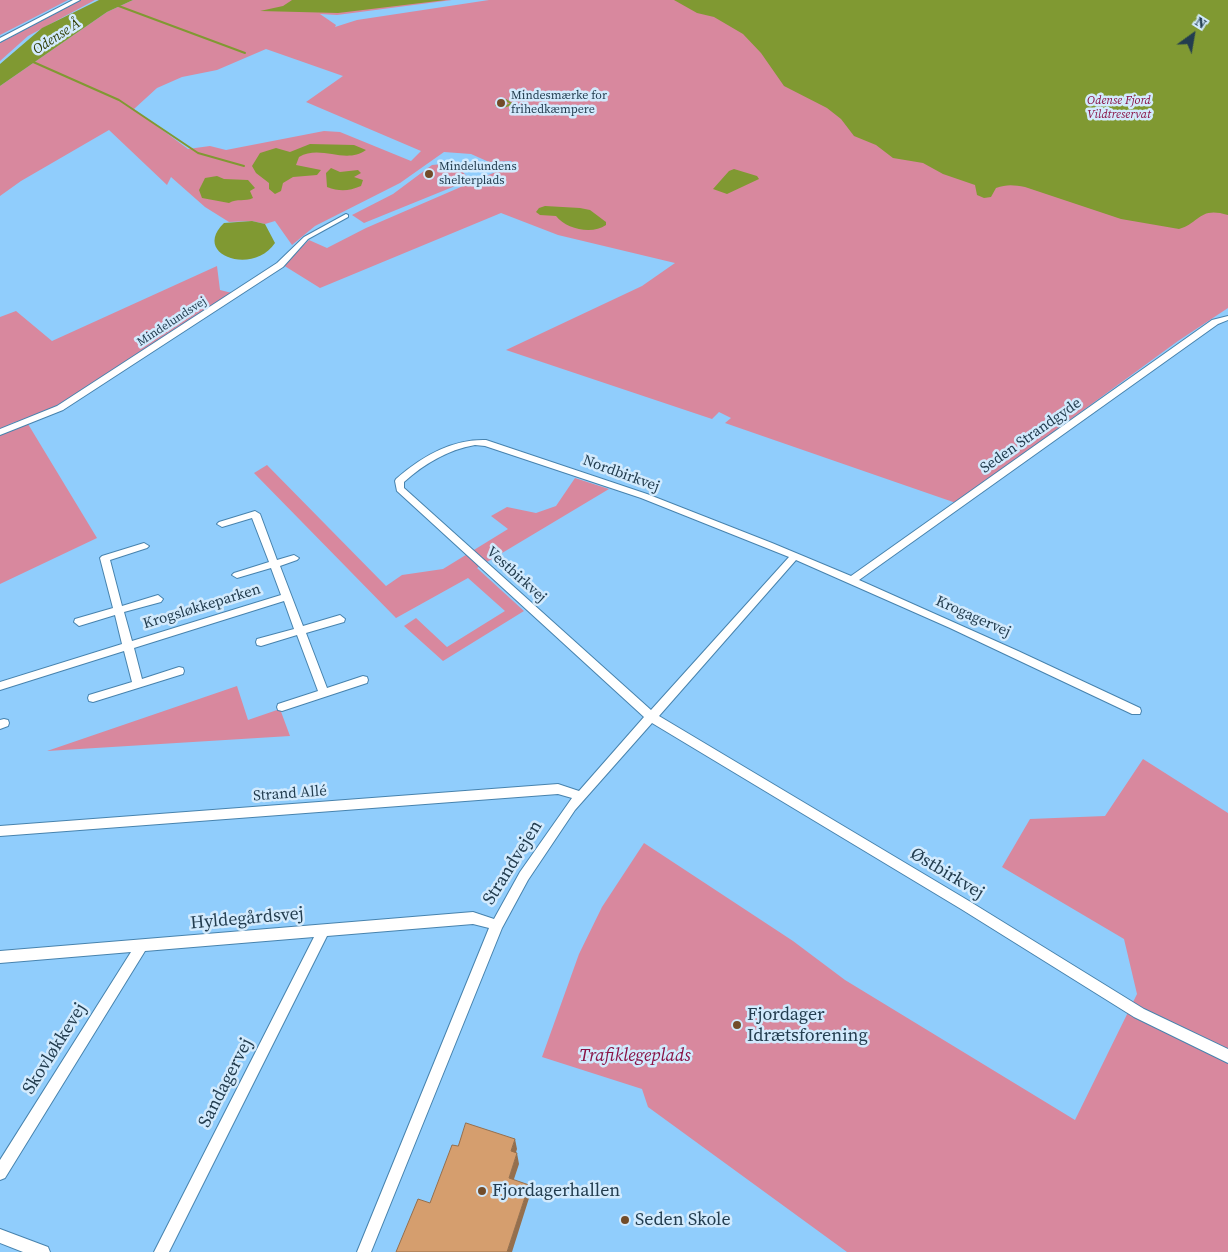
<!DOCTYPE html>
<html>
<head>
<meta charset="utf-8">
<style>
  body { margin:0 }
  #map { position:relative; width:1228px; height:1252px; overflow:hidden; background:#90cdfc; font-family:"Source Serif 4",serif }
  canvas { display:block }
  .north { position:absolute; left:1168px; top:10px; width:50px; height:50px; -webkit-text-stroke:4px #d2eafd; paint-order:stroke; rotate:32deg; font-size:14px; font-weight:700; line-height:20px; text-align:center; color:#233d4f }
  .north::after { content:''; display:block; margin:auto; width:18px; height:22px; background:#233d4f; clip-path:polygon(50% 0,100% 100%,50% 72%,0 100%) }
</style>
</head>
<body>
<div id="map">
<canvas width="1228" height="1252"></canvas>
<div class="north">N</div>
</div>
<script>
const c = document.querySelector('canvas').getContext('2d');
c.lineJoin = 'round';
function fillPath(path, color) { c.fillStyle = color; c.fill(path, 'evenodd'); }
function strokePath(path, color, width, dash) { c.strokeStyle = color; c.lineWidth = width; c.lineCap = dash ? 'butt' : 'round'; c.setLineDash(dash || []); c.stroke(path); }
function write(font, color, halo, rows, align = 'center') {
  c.font = font + ' "Source Serif 4",serif'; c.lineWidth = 5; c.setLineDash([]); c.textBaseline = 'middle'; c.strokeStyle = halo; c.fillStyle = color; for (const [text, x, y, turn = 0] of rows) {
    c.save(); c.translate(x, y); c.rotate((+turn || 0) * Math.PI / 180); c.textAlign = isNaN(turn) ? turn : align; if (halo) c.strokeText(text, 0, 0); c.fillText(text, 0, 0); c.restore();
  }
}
const green = new Path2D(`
  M0 0H68L0 35Z
  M81 0H95L28 36 0 61V43Z
  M133 0H452L337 15 320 14 336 25 335 27 357 20 489 0H1228V308L1178 341 956 503 725 423 731 418 719 412 712 419 506 350 642 286 675 263 558 235 501 213 320 288 283 265 309 240 327 248 366 228 514 164 511 161 489 162 471 154 444 152 400 183 315 226 292 245 275 221 265 224 252 221 229 222 205 207 171 177 167 185 109 130 21 181 0 196V86L107 12ZM266 49 343 76 306 102 421 151 411 161 340 132 324 131 226 150 210 146 188 149 134 109 157 88 182 77 217 70Z
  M448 160 454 162 470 180 364 223 352 215 393 194 432 165 443 164Z
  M217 266 220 290 232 293 47 412 12 423 0 430V317L16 311 52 341Z
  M28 424 97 538 0 584V435Z
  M267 465 386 586 402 575 443 569 508 529 491 516 507 507 536 513 556 506 575 478 609 489 477 568 524 611 443 661 404 626 416 618 447 647 505 611 468 578 396 618 254 473Z
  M237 686 248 720 280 709 290 736 47 751Z
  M1143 759 1228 813V1252H847L648 1107 642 1089 542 1057 579 954 602 907 644 843 793 941 845 980 1075 1120 1137 994 1124 939 1002 867 1030 819 1105 816Z`);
const water = new Path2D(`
  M99 0H133L107 12 0 86V64L42 28Z
  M292 0H446L338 13 260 11 283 6Z
  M674 0H1228V215C1199 206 1200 223 1179 229L1121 219 1025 187C1014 185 1007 184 996 188L991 197 984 198 977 195 975 185 943 174 923 163 893 158 876 145 854 136 841 119 827 108 784 86 761 53 743 34 714 17 697 13Z
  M310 144 354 145 366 150C345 165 321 144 299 157L296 165 321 170 317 175 293 177 283 183 281 191 275 194 269 189V183L256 173 252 166 260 153 276 148 290 152Z
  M331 168 340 172 358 170 361 173 354 177 363 180 361 186C349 191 340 192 327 187L326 173Z
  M734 169 757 176 759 179 727 194 713 189 729 171Z
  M217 176 224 179 248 180 255 188 250 191 253 198C245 202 237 198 229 203L202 198 199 190 205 178Z
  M545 206 580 208 590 210 606 222V225C592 235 566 229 556 216L540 215 536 212 539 208Z
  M252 221 265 224 275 243C253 276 191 255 224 223Z`);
const stream = new Path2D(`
  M116 5 245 53
  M31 61 119 100 198 153 244 166
  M506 100 512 104 503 107 496 105 498 101Z`);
const minor = new Path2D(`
  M73 0H80L0 42V38Z
  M346 214 348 215V217L308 239 283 267 63 410 0 435V429L57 406 277 263 304 237Z
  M1228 316V320L1218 324 859 580 1018 651 1140 708 1141 711 1140 714H1132L950 628 796 560 659 716 969 901 1144 1009 1228 1049V1063L1134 1017 961 909 652 723 575 810 528 880 502 928 371 1252H357L489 928 473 924 327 936 169 1252H154L314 937 145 951 5 1178 0 1180V1160L131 952 0 963V951L473 912 494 919 520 872 572 798 558 794 0 836V826L558 784 579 791 644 717 397 491 395 481 396 479C421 457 451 439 486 440L647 494 772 543 851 576 1212 320ZM475 445 485 446 641 498 789 557 651 710 404 488V482C424 464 447 450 475 445Z
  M255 511 260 514 277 560 294 555 299 558 297 560 280 566 303 626 340 615 345 619 344 622 306 633 327 688 363 676 367 677 368 680 367 683 282 711 278 710 277 707 278 704 318 691 297 635 261 646 257 645 256 642 257 639 294 629 284 601 134 648 142 679 179 667 183 668 184 671 183 674 93 702 89 701 88 698 89 695 132 682 124 651 0 690V682L122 644 115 615 79 626 74 622 75 619 113 608 100 558 102 556 144 543 149 546 147 548 110 560 122 606 158 595 163 599 161 602 124 612 132 641 281 595 271 568 237 578 232 575 234 573 269 562 252 518 222 527 217 524 219 522Z
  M4 719 8 720 9 723 8 726 0 729V720Z
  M0 1229 48 1247 50 1252H23L0 1243Z`);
const shadedWall = new Path2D(`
  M515 1139 517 1149 513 1162 511 1151Z
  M517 1153 519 1164 511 1188 509 1178Z
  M529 1185 530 1195 512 1252H507Z`);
const building = new Path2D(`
  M466 1123 515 1139 511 1151 517 1153 509 1178 529 1185 507 1252H396L418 1199 430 1203 452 1145 458 1146Z`);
const markers = [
  [501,103,5,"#724c29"],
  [429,174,5,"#724c29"],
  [737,1025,5,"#724c29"],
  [482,1191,5,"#724c29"],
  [625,1220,5,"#724c29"]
];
const farPoinames = [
  ["Mindesmærke for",511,96],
  ["frihedkæmpere",511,110],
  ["Mindelundens",439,167],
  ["shelterplads",439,181]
];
const farParknames = [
  ["Odense Fjord",1119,101],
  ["Vildtreservat",1119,115]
];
const farStreetnames = [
  ["Mindelundsvej",172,322,-33]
];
const farWaternames = [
  ["Odense Å",57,37,-33]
];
const streetNames = [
  ["Seden Strandgyde",1031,436,-35],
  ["Nordbirkvej",621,474,20],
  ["Vestbirkvej",516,575,42],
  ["Krogsløkkeparken",202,607,-17],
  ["Krogagervej",973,617,24],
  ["Strand Allé",290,794,-4]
];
const nearStreetnames = [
  ["Strandvejen",513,863,-58],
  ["Østbirkvej",947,874,31],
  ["Hyldegårdsvej",247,919,-5],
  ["Skovløkkevej",55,1049,-58],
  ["Sandagervej",226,1083,-63]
];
const nearPoinames = [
  ["Fjordager",747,1015],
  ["Idrætsforening",747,1036],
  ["Fjordagerhallen",492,1191],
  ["Seden Skole",635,1220]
];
const nearParknames = [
  ["Trafiklegeplads",635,1056]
];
fillPath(green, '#d8889e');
fillPath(water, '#809932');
strokePath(stream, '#809932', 2);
strokePath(minor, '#4783ae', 2);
fillPath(minor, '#fff');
fillPath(shadedWall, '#956f4d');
fillPath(building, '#d59e6e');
strokePath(building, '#956f4d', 1);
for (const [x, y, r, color] of markers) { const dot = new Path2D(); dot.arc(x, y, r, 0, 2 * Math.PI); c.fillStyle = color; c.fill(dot); strokePath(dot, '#d2eafd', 2); }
write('12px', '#233d4f', '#d2eafd', farPoinames, 'left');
write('italic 12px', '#891245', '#d2eafd', farParknames);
write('12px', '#233d4f', '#d2eafd', farStreetnames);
write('italic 14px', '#2f3c03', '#d2eafd', farWaternames);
write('15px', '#233d4f', '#d2eafd', streetNames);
write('18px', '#233d4f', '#d2eafd', nearStreetnames);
write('18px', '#233d4f', '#d2eafd', nearPoinames, 'left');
write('italic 18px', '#891245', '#d2eafd', nearParknames);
</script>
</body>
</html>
